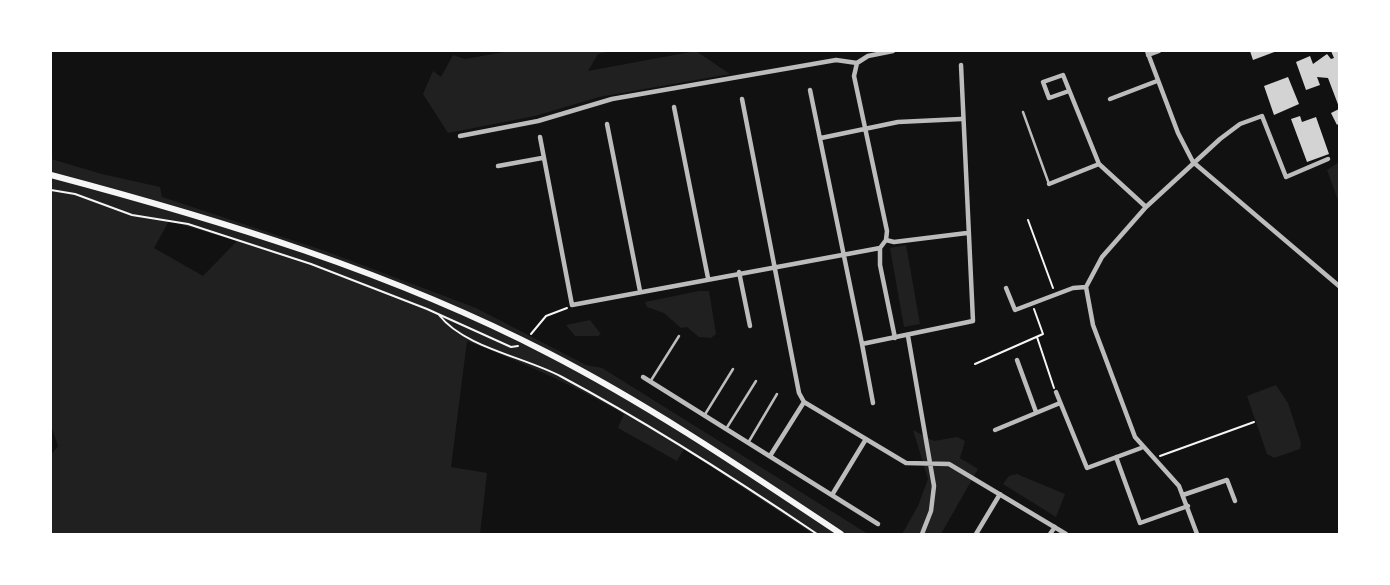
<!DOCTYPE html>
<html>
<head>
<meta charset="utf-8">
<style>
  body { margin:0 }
  #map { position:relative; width:1390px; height:585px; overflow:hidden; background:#111; font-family:"Golos Text",sans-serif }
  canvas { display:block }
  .frame { position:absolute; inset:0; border:52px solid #fff; pointer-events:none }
</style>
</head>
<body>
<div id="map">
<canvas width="1390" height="585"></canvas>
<div class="frame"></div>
</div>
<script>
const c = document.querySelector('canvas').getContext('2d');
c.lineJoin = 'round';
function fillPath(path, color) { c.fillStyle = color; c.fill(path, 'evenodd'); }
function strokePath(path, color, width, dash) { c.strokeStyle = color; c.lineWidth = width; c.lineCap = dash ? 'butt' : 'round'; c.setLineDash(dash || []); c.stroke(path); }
const green = new Path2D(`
  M510 51H611L598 54 588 71 696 51 730 74 599 97 535 116 448 133 423 94 433 71 441 77 453 55 465 59Z
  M51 159 102 174 160 187 162 197 325 251 476 308 586 365 602 368 868 534H813L684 449 677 461 618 428 624 414C573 385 522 362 467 341L451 467 487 473 480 534H51V455L58 446 51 425ZM169 221 237 241 203 276 154 248Z
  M1339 162V203L1327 170Z
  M906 245 920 324 904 327 890 248Z
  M699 291H709L716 334 711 338 699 337 687 327 681 328 664 313 647 307 645 302Z
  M590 320 601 334 598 336H575L566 325Z
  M1276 385 1288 403 1301 443 1300 449 1274 458 1267 454 1247 396Z
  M913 430 934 441 957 437 965 441 960 458 978 469 941 534H902L918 506 928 479Z
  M1017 474 1065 494 1056 517 1003 484 1009 476Z`);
const building = new Path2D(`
  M1250 51H1277L1253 60Z
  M1331 51H1339V107L1328 78 1317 77 1320 85 1306 90 1296 62 1310 56 1313 64 1327 54 1331 59 1334 58Z
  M1288 77 1299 104 1274 115 1264 86Z
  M1339 109V123L1337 125 1331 113Z
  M1300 116 1302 122 1316 117 1329 154 1307 162 1291 119Z`);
const path = new Path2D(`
  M51 190 75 194 132 215 188 224 311 264 427 309 511 347 518 346
  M1028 220 1053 288
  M439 315C465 348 525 357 562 377 650 424 734 478 817 534
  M531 334 546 316 567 308
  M1037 337 1054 388
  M975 364 1043 334 1034 309
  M1160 456 1254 422`);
const service = new Path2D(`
  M1023 112 1049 184
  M650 382 679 336
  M704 416 733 369
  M726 429 756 381
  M748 443 777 394`);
const minor = new Path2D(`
  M1147 51 1178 133 1193 162 1339 286
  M1148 55 1159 51
  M857 63 854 76 887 231 886 240
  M810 90 862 344 973 321 961 65
  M1069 91 1049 98 1043 82 1063 75 1099 164 1146 207
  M742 99 799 393 804 402
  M1110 99 1157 81
  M674 107 708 278
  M607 124 640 291
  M460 136 538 121 612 99 836 60 857 63 868 56 893 51
  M540 137 572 305 880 248 886 240
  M821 138 898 122 961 119
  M498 166 542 158
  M1049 184 1099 164
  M886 240 894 242 967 233
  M880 248V265L895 338
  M739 272 750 326
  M1006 288 1015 310 1073 288 1086 287
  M908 336 934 486 931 511 922 534
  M862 344 873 403
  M1017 360 1036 412
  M643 377 878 524
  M1056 392 1087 468 1141 448
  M804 402 906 463 949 464 1066 534
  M995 430 1060 403
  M770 456 804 402
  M1116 457 1140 523 1188 506
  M832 495 866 439
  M1183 495 1227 480 1235 501
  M976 534 1000 494
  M1050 534 1055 527
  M1197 534 1179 486 1135 437 1093 325 1086 287 1102 257 1146 207 1220 139 1240 124 1262 116 1286 177 1328 159`);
const secondary = new Path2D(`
  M51 175C221 220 391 272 548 353 651 406 745 470 841 534`);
fillPath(green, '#202020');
fillPath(building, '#d3d3d3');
strokePath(path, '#f5f5f5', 2);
strokePath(service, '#bcbcbc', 2.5);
strokePath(minor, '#bcbcbc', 4.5);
strokePath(secondary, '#f5f5f5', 6);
</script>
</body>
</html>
